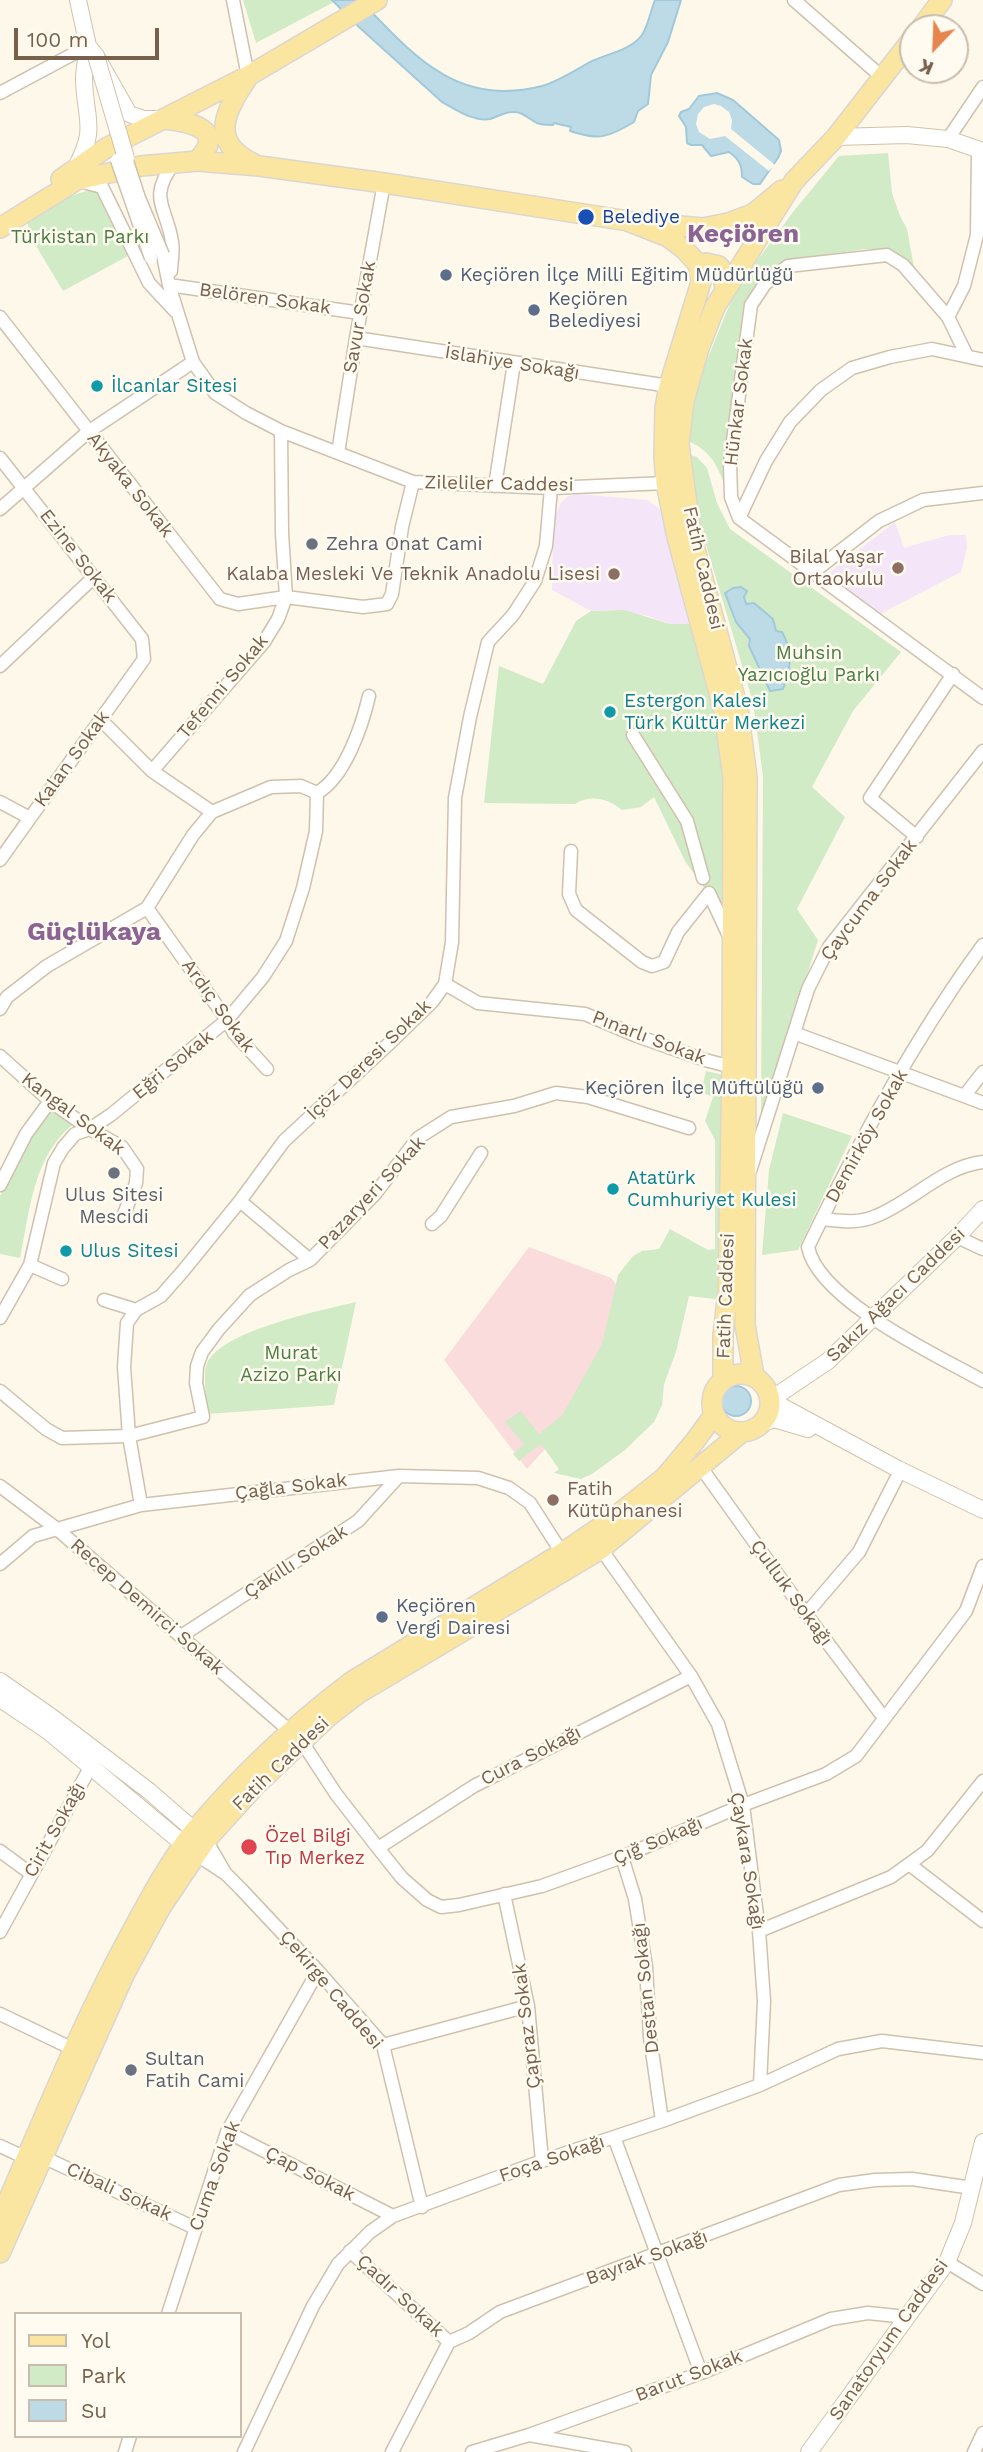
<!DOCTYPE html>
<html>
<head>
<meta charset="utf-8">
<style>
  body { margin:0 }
  #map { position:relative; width:983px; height:2452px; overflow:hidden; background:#fdf8e9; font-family:"Work Sans",sans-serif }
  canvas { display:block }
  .legend { position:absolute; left:14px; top:2312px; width:228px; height:126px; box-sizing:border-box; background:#fffbf0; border:2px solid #c9bdae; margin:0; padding:9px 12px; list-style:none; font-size:21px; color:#78614c }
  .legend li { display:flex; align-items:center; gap:14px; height:35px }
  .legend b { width:35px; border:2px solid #c9bdae }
  .north { position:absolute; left:899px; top:14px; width:70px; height:70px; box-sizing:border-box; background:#fffbf0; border:2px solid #c9bdae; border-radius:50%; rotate:203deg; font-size:19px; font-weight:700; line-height:28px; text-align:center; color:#78614c }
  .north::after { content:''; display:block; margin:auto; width:24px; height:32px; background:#e7854e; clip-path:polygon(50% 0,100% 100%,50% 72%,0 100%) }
  .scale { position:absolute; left:14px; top:28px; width:145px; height:32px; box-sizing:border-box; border:4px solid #78614c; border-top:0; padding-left:9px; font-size:21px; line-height:24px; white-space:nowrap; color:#78614c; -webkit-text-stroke:5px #fffbf0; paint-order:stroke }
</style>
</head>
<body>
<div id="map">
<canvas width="983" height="2452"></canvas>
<ul class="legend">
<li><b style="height:9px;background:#fbe6a1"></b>Yol</li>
<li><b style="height:19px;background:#d0ebc6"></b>Park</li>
<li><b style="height:19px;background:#bcdbe7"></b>Su</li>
</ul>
<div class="north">K</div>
<div class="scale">100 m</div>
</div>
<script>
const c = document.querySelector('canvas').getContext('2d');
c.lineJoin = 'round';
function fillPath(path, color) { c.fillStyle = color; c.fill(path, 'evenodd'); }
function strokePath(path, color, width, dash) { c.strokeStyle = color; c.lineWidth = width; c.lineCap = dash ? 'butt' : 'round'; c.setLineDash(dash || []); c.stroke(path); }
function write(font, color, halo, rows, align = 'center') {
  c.font = font + ' "Work Sans",sans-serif'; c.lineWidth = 5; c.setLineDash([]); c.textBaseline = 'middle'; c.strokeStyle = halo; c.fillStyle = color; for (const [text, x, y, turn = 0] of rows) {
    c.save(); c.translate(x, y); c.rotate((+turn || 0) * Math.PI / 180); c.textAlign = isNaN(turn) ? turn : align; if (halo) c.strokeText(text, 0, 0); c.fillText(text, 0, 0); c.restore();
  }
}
const education = new Path2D(`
  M579 494 647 500 660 509 689 624H670L648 616 613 610 591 611 552 590 553 523 560 504 568 496Z
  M895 522 904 548 949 535H966L967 548 961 572 880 614 829 578 831 571Z`);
const medical = new Path2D(`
  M529 1247 611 1278 626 1296 574 1416 527 1469 444 1360Z`);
const green = new Path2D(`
  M243 0H332L334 2 256 43Z
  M888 153 892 193 900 216 907 229 914 267 891 249H865L790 260 775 266 760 283 726 488C716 463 711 451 686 440L691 399 736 289 793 212 839 156Z
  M92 189 112 190 141 249 63 291 38 249 27 223 71 196Z
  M687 454 697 457 707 468 717 503 730 529 901 652 853 711 812 787 845 817 797 909 818 940 761 1121 763 776 753 702 698 518Z
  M624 610 670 624H689L709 678 729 779 728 921 685 861 654 797 641 807 622 810C608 799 591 794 575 804L484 803 499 666 543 684 576 621 591 611Z
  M706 1071 728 1076 721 1295 715 1299 689 1296 676 1352 664 1384 662 1405 654 1422 625 1450 592 1474 581 1479 554 1473 559 1469 541 1444 519 1461 513 1454 524 1444 505 1422 521 1411 539 1434 563 1414 602 1344 618 1275 633 1256 642 1251 659 1249 670 1229 708 1250 715 1249V1140L705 1121 713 1097 701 1092Z
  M52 1106 75 1123C33 1154 30 1211 20 1258L0 1254V1196L32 1131 36 1133Z
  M783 1113 852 1136 798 1250 762 1255 769 1170Z
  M356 1302 334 1405 207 1414C207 1402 203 1376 206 1366 217 1331 323 1310 356 1302Z`);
const water = new Path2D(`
  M332 0H360C413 55 457 108 542 86 559 81 574 71 590 62 606 54 630 51 642 35 648 26 651 10 655 0H681L668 42 651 75 648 104 638 111 634 122C609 137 599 141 570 131L571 127 554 123 553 125C546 124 544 126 537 123 528 119 523 111 512 112 505 112 497 117 490 119 473 122 457 110 442 102L360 28Z
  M717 93 733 100 779 140 781 151 778 158 760 184H753L742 177C742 165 739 159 729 152L711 156 702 145H691L687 143 686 127 679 116 681 112 689 109 699 96Z
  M741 587 747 591 744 597 746 604 754 603 773 619 776 631 782 632C793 651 791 669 783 689L770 691 749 646 750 639 736 622 725 593 733 588Z
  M721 1401a15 15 0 1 1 30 0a15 15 0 1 1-30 0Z`);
const pier = new Path2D(`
  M714 104 721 106 729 112 732 120 731 129 775 165 769 171 725 136 710 139 699 132 696 124 698 114 704 107Z`);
const street = new Path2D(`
  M233 0 248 76
  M794 0 883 78
  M0 93 88 46
  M948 139 983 87
  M80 181 102 187 149 283 175 311
  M163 255 169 285 193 362 215 393 246 413 281 431 413 482 551 488 666 483
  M171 271C171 262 174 251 172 242 167 207 147 199 174 163
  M169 285 360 313
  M0 317 220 599 238 604 286 597 363 607 387 604 392 594 402 527 413 482
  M948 317 964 286 977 235 978 149
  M356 338 669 386
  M967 356 948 317 903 265 887 255 788 266 765 284 751 305 730 463 731 497 739 518 983 698
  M338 453 356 338 384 183
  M0 458 142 639 144 659 0 860
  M495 486 514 363
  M0 509 88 432 193 362
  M739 518 766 461 790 422 821 390 852 368 890 357 932 349 983 360
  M812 573 879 521 923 500 983 493
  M0 666 94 577
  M100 719 152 771 212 812
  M633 735 687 821 703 878
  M152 771 264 642 278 619 286 597 282 533 281 431
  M0 802 30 818
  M917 837 870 798 953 674
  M571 851 569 894 576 910 642 962 652 966 664 962 678 932 709 893 729 936
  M147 908 227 1020 234 1033 267 1069
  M983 945C914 1039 859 1142 808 1247 818 1300 938 1356 983 1381
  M445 984 478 1003 585 1014 637 1036 705 1060 732 1067
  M0 1009 7 997 47 966 147 908 193 835 212 812 271 787 301 786 317 793C345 777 362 726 369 696
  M794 1033 983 1103
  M0 1056 50 1101 90 1129 122 1147 137 1169 136 1183 123 1217
  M965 1095 983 1072
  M750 1171 808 989 829 947 983 751
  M0 1185 26 1134 50 1101
  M240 1201 310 1260
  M822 1219C840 1221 858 1224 876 1216 913 1201 942 1167 983 1162
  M432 1224 441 1216 481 1153
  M957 1237 983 1249
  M30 1265 62 1279
  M104 1300 136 1310
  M0 1318 30 1265 54 1163 63 1148 75 1134 90 1129 112 1114 227 1020 263 977 286 941 303 888 316 831 317 793
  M0 1391 46 1429 62 1438 129 1436 203 1417 196 1383 197 1366 202 1352 219 1329 250 1295 289 1270 310 1260 375 1194 418 1138 451 1117 514 1106 556 1093 588 1097 689 1128
  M700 1466 806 1614 884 1718
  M0 1486 57 1529 291 1732
  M141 1505 129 1436 124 1367 127 1323 136 1310 161 1296 183 1271 240 1201 284 1141 394 1039 432 1002 445 984 452 942 455 798 470 717 488 642 513 615 535 581 546 546 551 488
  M601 1549 691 1676 718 1724 743 1805 759 1931 764 2001 760 2085
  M0 1564 33 1536 141 1505 399 1476 478 1478 509 1488 530 1503 562 1553
  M806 1614 859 1552 896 1479
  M181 1636 358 1521 399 1476
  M302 1742 336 1794 378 1848 402 1878 427 1900 441 1907 459 1905 542 1886 622 1857 743 1805 826 1774 856 1756 966 1611 983 1566
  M206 1840 224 1871
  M378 1848 474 1786 691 1676
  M0 1851 30 1873
  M197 1855 226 1874 241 1889 318 1971 383 2045 422 2207
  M622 1857 635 1899 646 1967 650 2037 662 2121
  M909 1864 983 1921
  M504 1894 528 2006 542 2161
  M759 1931 891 1877 927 1851 983 1781
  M0 1932 91 1766
  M0 2014 73 2049
  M383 2045 528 2006
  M227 2132 393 2216
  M614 2137 701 2373
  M0 2146 26 2158
  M43 2157 195 2228
  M350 2251 449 2342
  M947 2262 983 2284
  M168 2314 227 2132 318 1971
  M529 2435 625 2452
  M125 2452 130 2436
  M244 2452 313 2306 338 2264 370 2232 393 2216 542 2161 662 2121 760 2085 838 2049 882 2041 983 2053
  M392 2452 449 2342 469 2333 500 2312 839 2185 875 2180 912 2179 972 2188
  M472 2452 529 2435 701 2373 831 2319 868 2313 907 2317
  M974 2452 983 2433`);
const secondary = new Path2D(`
  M78 0 88 46 96 56 129 114 144 119H163
  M836 137 907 135 948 139 983 151
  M75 169C98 127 85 121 84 79 84 68 87 57 88 46
  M983 1209 957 1237 828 1361 770 1400 898 1469 983 1510
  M761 1424 774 1419 808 1429
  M0 1681 53 1718 149 1791 203 1838
  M0 1699 48 1731 193 1852
  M809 2452 947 2262 963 2223 983 2142`);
const primary = new Path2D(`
  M921 28 942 0
  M248 77C226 110 207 141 254 164
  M164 119C190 122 228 129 197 161
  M61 179 106 148 248 76 377 0
  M625 220 668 237 684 249 698 264 701 282 669 386 665 408 664 456 666 483 677 537 724 712 733 778 732 1067 728 1292 723 1335V1379
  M0 228 77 180 141 166 197 161 259 166 384 183 635 222 703 228 728 223 753 214 782 190
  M699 269 706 263 719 266 723 272 725 291
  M712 1403a29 29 0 1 1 58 0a29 29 0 1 1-58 0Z
  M754 1376 745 1325 747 777 738 709 691 534 679 444 684 401 699 348 715 307 794 181 836 137 913 38
  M0 2219C42 2124 80 2026 130 1935 149 1900 169 1862 194 1831 240 1776 294 1725 351 1682L562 1553 612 1519 665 1477 695 1441 714 1415
  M0 2253 125 1973 161 1907 206 1840 255 1786 329 1716 359 1693 601 1549 742 1432`);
const streetBridge = new Path2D(`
  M126 158 139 198 163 255
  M117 160 151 258`);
const secondaryBridge = new Path2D(`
  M96 56 126 158`);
const markers = [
  [586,217,9,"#1a4fb4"],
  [446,275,7,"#5c6f8a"],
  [534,310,7,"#5c6f8a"],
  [97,386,7,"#0f9aa8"],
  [312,544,7,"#6b7280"],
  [898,568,7,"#8d6e63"],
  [614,574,7,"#8d6e63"],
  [610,712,7,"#0f9aa8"],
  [818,1088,7,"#5c6f8a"],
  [114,1173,7,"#6b7280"],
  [613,1189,7,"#0f9aa8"],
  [66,1251,7,"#0f9aa8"],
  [553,1500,7,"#8d6e63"],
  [382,1617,7,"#5c6f8a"],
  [249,1847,9,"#e0444e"],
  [131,2070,7,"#6b7280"]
];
const transitNames = [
  ["Belediye",602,217]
];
const parkNames = [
  ["Türkistan Parkı",80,237],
  ["Muhsin",809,653],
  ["Yazıcıoğlu Parkı",809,675],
  ["Murat",291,1353],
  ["Azizo Parkı",291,1375]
];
const serviceNames = [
  ["Keçiören İlçe Milli Eğitim Müdürlüğü",460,275],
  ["Keçiören",548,299],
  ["Belediyesi",548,321],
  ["Keçiören İlçe Müftülüğü",804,1088,"right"],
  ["Keçiören",396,1606],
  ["Vergi Dairesi",396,1628]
];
const streetNames = [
  ["Belören Sokak",265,299,8],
  ["Savur Sokak",360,317,-80],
  ["İslahiye Sokağı",512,363,9],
  ["Hünkar Sokak",739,402,-83],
  ["Zileliler Caddesi",499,484,1],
  ["Akyaka Sokak",130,485,52],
  ["Ezine Sokak",78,556,52],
  ["Fatih Caddesi",703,568,77],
  ["Tefenni Sokak",223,687,-50],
  ["Kalan Sokak",72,759,-54],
  ["Çaycuma Sokak",869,900,-53],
  ["Ardıç Sokak",218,1006,54],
  ["Pınarlı Sokak",649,1038,21],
  ["İçöz Deresi Sokak",369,1060,-44],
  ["Eğri Sokak",173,1065,-39],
  ["Kangal Sokak",73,1114,37],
  ["Demirköy Sokak",867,1136,-61],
  ["Pazaryeri Sokak",372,1193,-47],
  ["Sakız Ağacı Caddesi",896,1295,-44],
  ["Fatih Caddesi",726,1296,-88],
  ["Çağla Sokak",291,1487,-7],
  ["Çakıllı Sokak",296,1562,-33],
  ["Çulluk Sokağı",791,1593,54],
  ["Recep Demirci Sokak",147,1607,41],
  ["Cura Sokağı",531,1756,-27],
  ["Fatih Caddesi",281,1764,-44],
  ["Cirit Sokağı",55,1830,-61],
  ["Çığ Sokağı",658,1841,-23],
  ["Çaykara Sokağı",747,1861,81],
  ["Destan Sokağı",646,1988,-96],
  ["Çekirge Caddesi",331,1990,50],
  ["Çapraz Sokak",527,2026,-97],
  ["Foça Sokağı",552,2159,-19],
  ["Çap Sokak",310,2174,27],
  ["Cuma Sokak",215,2176,-70],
  ["Cibali Sokak",119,2192,25],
  ["Bayrak Sokağı",647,2258,-20],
  ["Çadır Sokak",400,2296,43],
  ["Sanatoryum Caddesi",889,2340,-55],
  ["Barut Sokak",689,2376,-21]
];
const cultureNames = [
  ["İlcanlar Sitesi",111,386],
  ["Estergon Kalesi",624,701],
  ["Türk Kültür Merkezi",624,723],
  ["Atatürk",627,1178],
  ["Cumhuriyet Kulesi",627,1200],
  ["Ulus Sitesi",80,1251]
];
const worshipNames = [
  ["Zehra Onat Cami",326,544],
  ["Ulus Sitesi",114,1195,"center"],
  ["Mescidi",114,1217,"center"],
  ["Sultan",145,2059],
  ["Fatih Cami",145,2081]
];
const educationNames = [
  ["Bilal Yaşar",884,557],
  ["Ortaokulu",884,579],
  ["Kalaba Mesleki Ve Teknik Anadolu Lisesi",600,574],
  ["Fatih",567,1489,"left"],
  ["Kütüphanesi",567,1511,"left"]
];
const healthNames = [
  ["Özel Bilgi",265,1836],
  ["Tıp Merkez",265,1858]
];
const districtNames = [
  ["Keçiören",743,234],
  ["Güçlükaya",94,932]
];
fillPath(education, '#f5e5f9');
fillPath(medical, '#fbdcdc');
fillPath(green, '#d0ebc6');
fillPath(water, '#bcdbe7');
strokePath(water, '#a2c9d9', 2);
fillPath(pier, '#fdf8e9');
strokePath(street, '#cfc1ae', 15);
strokePath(secondary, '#d2c2ab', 18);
strokePath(primary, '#dcd6d0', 22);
strokePath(street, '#fff', 12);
strokePath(secondary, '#fff', 16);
strokePath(primary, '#fbe6a1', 19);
strokePath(streetBridge, '#cfc1ae', 15, []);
strokePath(secondaryBridge, '#d2c2ab', 18, []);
strokePath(streetBridge, '#fff', 12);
strokePath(secondaryBridge, '#fff', 16);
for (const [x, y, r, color] of markers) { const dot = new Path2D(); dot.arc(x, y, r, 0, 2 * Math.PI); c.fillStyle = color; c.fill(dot); strokePath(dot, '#fffbf0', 2.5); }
write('19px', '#164399', '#fffbf0', transitNames, 'left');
write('19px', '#4c7e43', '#fffbf0', parkNames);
write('19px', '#4e5e75', '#fffbf0', serviceNames, 'left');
write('19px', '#78614c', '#fffbf0', streetNames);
write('19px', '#0d838f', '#fffbf0', cultureNames, 'left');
write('19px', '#5b616d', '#fffbf0', worshipNames, 'left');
write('19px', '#785e54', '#fffbf0', educationNames, 'right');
write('19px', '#be3a42', '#fffbf0', healthNames, 'left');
write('bold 26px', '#8b6494', '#fffbf0', districtNames);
</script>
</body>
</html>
